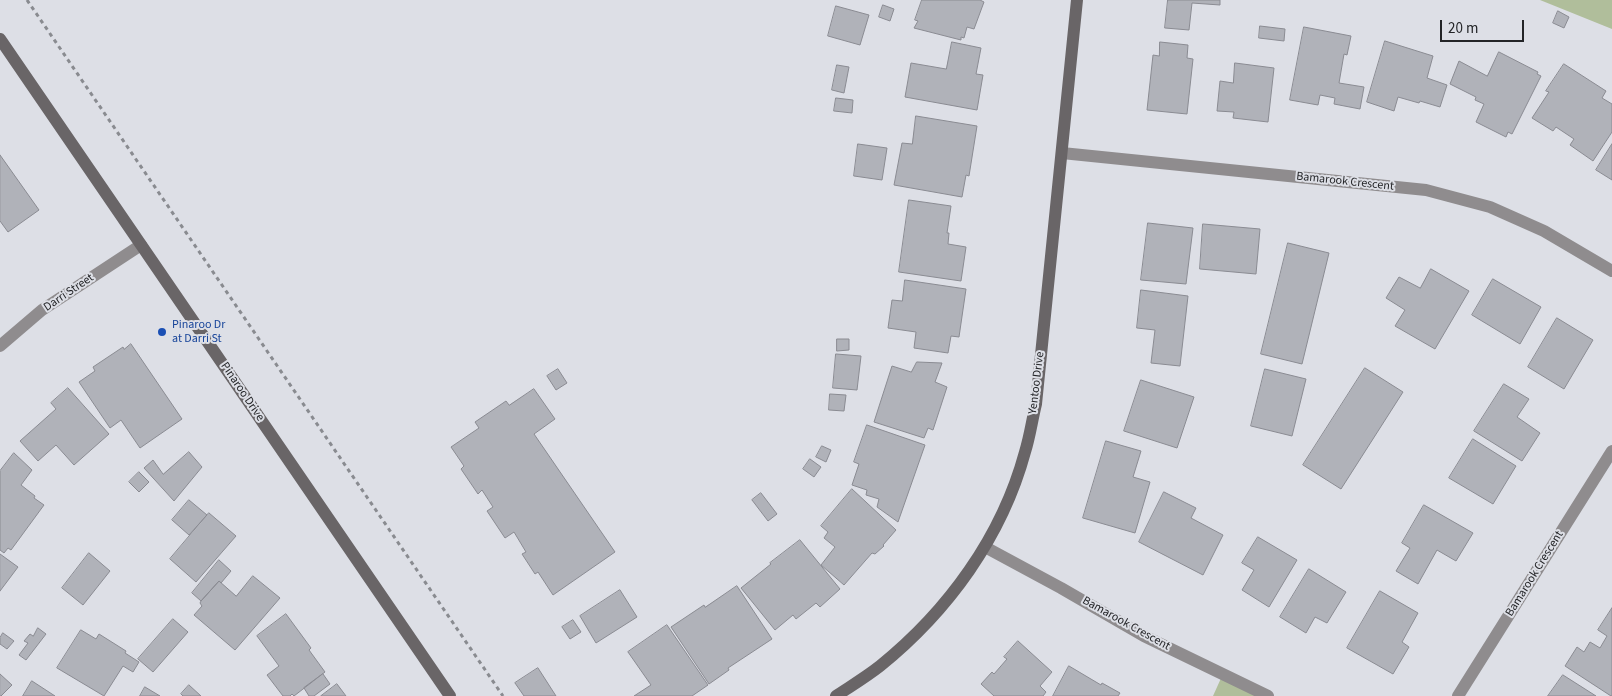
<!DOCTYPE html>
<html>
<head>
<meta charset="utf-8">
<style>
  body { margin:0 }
  #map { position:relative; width:1612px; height:696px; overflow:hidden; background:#dddfe6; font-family:"Source Sans 3",sans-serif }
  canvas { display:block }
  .scale { position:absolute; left:1440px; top:20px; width:84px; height:22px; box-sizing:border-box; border:2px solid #232427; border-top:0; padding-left:6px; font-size:15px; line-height:18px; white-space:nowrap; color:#232427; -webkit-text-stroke:4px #dddfe6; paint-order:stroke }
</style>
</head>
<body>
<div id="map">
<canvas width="1612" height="696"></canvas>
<div class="scale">20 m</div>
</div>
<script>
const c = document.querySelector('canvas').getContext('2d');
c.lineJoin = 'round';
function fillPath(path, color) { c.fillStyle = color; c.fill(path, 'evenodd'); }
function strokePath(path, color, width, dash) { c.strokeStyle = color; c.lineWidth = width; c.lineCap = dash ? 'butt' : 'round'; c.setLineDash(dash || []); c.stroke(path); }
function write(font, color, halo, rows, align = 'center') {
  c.font = font + ' "Source Sans 3",sans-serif'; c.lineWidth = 4; c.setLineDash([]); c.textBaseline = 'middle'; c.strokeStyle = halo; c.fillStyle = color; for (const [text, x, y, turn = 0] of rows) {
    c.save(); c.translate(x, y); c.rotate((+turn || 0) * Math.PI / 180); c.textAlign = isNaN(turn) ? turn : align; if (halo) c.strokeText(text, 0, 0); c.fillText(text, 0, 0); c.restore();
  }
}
const green = new Path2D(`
  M1540 0H1612V29Z
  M1222 676 1263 696H1213Z`);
const building = new Path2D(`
  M922 0H980L984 2 974 29 967 27 964 38 961 37V40L914 28 918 21 915 20Z
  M1168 0H1220V5L1192 3 1189 30 1165 28Z
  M883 5 894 9 890 21 879 17Z
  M836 6 869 15 860 45 828 36Z
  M1558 11 1569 17 1564 28 1553 23Z
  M1260 26 1285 29 1284 41 1259 38Z
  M1304 27 1351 36 1347 55 1344 54 1339 83 1364 87 1360 109 1334 104 1335 98 1320 95 1318 105 1290 100Z
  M1385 41 1433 56 1427 78 1447 85 1440 107 1420 101 1419 103 1398 97 1394 111 1367 102Z
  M952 42 981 48 976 74 983 75 977 110 905 97 911 63 946 69Z
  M1160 42 1188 45 1187 58 1193 59 1187 114 1147 110 1153 55 1159 56Z
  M1499 52 1538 72 1537 74 1541 76 1512 134 1508 132 1506 137 1476 122 1484 104 1475 100 1476 97 1450 84 1459 61 1487 76Z
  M1235 63 1274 68 1268 122 1233 118 1234 112 1217 111 1220 81 1233 83Z
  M1564 64 1606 91 1602 98 1612 104V132L1593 161 1570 145 1574 139 1556 127 1553 131 1532 118 1549 92 1546 91Z
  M837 65 849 67 844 93 832 90Z
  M836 98 853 100 852 113 834 111Z
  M916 116 977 126 969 176 966 175 962 197 894 185 902 143 912 144Z
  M858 144 887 148 882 180 854 176Z
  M1612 144V180L1596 170Z
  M0 155 39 210 8 232 0 221Z
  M909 200 951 206 947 233H949L948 244 966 247 961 281 899 272Z
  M1148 223 1193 228 1186 284 1141 280Z
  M1203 224 1260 229 1256 274 1200 269Z
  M1288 243 1329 253 1302 364 1261 354Z
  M1431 269 1469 291 1435 349 1395 326 1405 310 1386 298 1399 277 1420 288Z
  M1493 279 1541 307 1520 344 1472 315Z
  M905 280 966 289 959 337 951 336 948 353 914 348 916 332 888 328 892 300 902 301Z
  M1141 290 1188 296 1180 366 1151 363 1155 330 1137 328Z
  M1557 318 1593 340 1564 389 1528 367Z
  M837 339H849V350L837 351Z
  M131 344 182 419 140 448 121 420 110 428 79 382 95 371 93 367 123 347 124 349Z
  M836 354 861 356 857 390 833 388Z
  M917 362 942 363 935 382 947 387 933 430 928 428 924 438 874 422 892 366 911 372Z
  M1365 368 1403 392 1341 489 1303 465Z
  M558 369 567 383 556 390 547 376Z
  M1265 369 1306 379 1292 436 1251 426Z
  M1141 380 1194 397 1177 448 1124 431Z
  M1504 384 1529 399 1517 417 1540 433 1522 461 1474 431Z
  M68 388 109 434 74 465 56 445 38 461 20 441 56 409 51 403Z
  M534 389 555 419 534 434 615 552 553 595 538 572 535 574 522 554 526 552 514 532 505 538 487 511 493 507 482 490 478 494 461 469 464 466 451 447 479 428 475 422 506 401 509 405Z
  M830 394 846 395 844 411 829 410Z
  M867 425 925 445 898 522 877 507 879 499 866 495 867 490 852 485 859 464 854 462Z
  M1473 439 1516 466 1493 504 1449 478Z
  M1106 441 1141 451 1133 477 1150 482 1135 533 1083 518Z
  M822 446 831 450 826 462 816 457Z
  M189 452 202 467 174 501 144 468 153 460 163 474Z
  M14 453 32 470 21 485 35 496 34 498 44 505 11 550 8 548 4 553 0 550V471Z
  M810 459 821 467 814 477 803 469Z
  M139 472 149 482 139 492 129 482Z
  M852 489 896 530 883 545 884 546 875 554 872 553 844 585 821 565 835 547 824 538 828 532 821 526Z
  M1164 492 1196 508 1191 518 1223 535 1203 575 1139 542Z
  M761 493 777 514 768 521 752 500Z
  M189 500 207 515 189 535 172 520Z
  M1424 505 1473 533 1456 561 1437 550 1418 584 1396 571 1410 548 1402 543Z
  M209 513 236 536 196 582 170 559Z
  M1258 537 1297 560 1269 607 1242 590 1254 570 1242 563Z
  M800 540 840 589 820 607 816 603 796 619 793 615 775 630 741 588 771 564 770 563Z
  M89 553 110 571 83 605 62 588Z
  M0 554 18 567 0 591Z
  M219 560 231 571 221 583 219 581 201 601 192 593Z
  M1309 569 1346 592 1327 623 1315 617 1306 633 1280 617Z
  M253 576 280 598 235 650 194 615 202 606 200 603 201 601 219 581 236 596Z
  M737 586 772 639 728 668 729 670 709 684 671 627 704 605 705 607Z
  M620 590 637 617 596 643 580 616Z
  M1380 591 1418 613 1402 642 1409 647 1393 674 1347 648Z
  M1612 608V696H1611L1565 666 1577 647 1584 652 1590 642 1600 648 1607 636 1598 630Z
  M286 614 311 648 309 650 325 672 294 696 292 694 290 696H283L267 675 279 666 257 636Z
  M173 619 188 632 153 672 138 659Z
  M573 620 581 632 570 639 562 627Z
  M667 625 708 685 692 696H634L651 685 628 652Z
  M38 628 46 634 26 660 19 655 28 643 24 641 30 634 33 636Z
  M81 630 96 639 99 634 126 651 125 653 139 662 133 672 123 666 104 696 57 668Z
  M3 633 14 641 7 649 0 644V638Z
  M1018 641 1052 672 1040 686 1046 692 1043 696H994L981 684 992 672 994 674 1007 659 1004 657Z
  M1069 666 1101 685 1102 683 1120 693 1118 696H1053Z
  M538 668 556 696H524L515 683Z
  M0 674 12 685 1 696H0Z
  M323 674 330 684 314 696H309L304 688Z
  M1563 675 1596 696H1548Z
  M32 681 55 696H23Z
  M337 684 346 696H321Z
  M189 685 201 696H183L181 694Z
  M145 687 160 696H140Z`);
const path = new Path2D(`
  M27 0 503 696`);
const street = new Path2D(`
  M1062 153 1426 190 1490 207 1544 231 1612 271
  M0 346 42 310 141 245
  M985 547 1061 588 1144 636 1268 696
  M1458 696 1612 451`);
const secondary = new Path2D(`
  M0 39 450 696
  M836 696C851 686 866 677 880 666 948 611 1002 537 1025 452 1030 436 1032 420 1036 404L1077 0`);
const markers = [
  [162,332,5,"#1a4fb4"]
];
const streetNames = [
  ["Bamarook Crescent",1345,182,6],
  ["Darri Street",69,293,-34],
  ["Yentoo Drive",1037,383,-83],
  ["Pinaroo Drive",242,392,56],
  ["Bamarook Crescent",1535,574,-58],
  ["Bamarook Crescent",1126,624,29]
];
const transitNames = [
  ["Pinaroo Dr",172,325],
  ["at Darri St",172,339]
];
fillPath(green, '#b0be9b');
fillPath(building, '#b0b2b9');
strokePath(building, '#8a8b92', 1);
strokePath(path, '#898b90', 3, [4, 4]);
strokePath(street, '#8f8c8e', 12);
strokePath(secondary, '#696567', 12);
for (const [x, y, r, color] of markers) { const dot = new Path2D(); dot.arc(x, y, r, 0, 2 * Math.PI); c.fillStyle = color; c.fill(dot); strokePath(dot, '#dddfe6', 2); }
write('12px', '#232427', '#dddfe6', streetNames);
write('12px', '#164399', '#dddfe6', transitNames, 'left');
</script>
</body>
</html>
